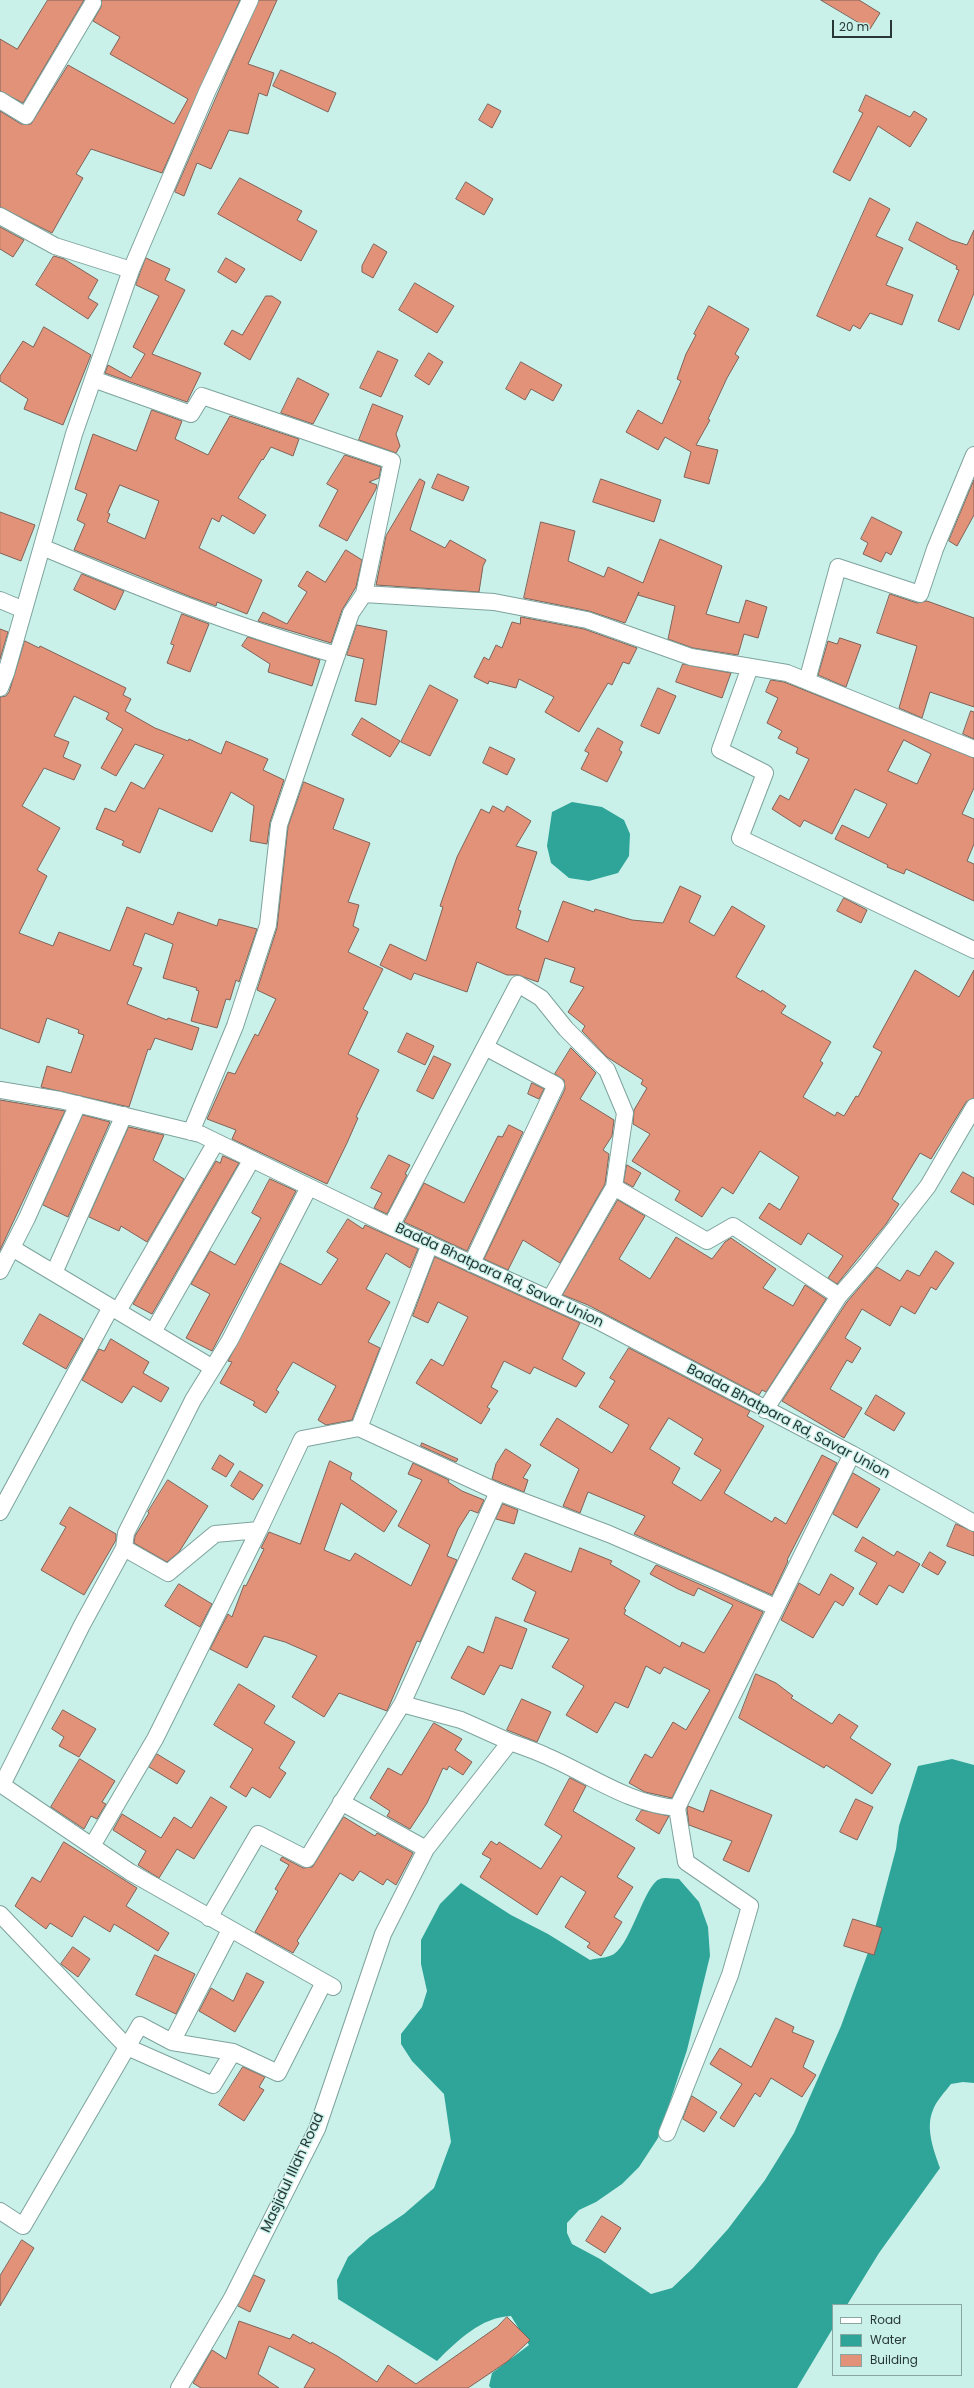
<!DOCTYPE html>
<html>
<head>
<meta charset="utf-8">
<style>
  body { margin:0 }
  #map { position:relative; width:974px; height:2388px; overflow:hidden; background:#c9f1ea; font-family:Poppins,sans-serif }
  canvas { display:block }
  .legend { position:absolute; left:832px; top:2304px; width:130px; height:72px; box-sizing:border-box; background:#c9f1ea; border:1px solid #88a7a1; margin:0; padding:5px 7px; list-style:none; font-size:12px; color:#273734 }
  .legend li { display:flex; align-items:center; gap:8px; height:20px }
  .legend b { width:20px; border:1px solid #88a7a1 }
  .scale { position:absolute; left:832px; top:20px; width:60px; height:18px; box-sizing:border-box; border:2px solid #273734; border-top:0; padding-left:5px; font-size:12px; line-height:14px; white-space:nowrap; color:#273734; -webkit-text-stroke:3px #c9f1ea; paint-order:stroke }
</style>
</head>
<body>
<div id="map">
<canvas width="974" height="2388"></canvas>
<ul class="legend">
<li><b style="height:5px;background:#fff"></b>Road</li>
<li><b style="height:11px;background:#2ea598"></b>Water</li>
<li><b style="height:11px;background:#e19278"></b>Building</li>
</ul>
<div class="scale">20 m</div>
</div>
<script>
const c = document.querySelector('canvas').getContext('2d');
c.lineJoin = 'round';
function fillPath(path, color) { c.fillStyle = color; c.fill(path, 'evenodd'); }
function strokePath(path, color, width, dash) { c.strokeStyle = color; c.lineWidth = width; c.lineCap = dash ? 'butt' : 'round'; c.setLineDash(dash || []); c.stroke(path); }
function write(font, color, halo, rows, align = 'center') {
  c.font = font + ' Poppins,sans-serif'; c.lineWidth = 3; c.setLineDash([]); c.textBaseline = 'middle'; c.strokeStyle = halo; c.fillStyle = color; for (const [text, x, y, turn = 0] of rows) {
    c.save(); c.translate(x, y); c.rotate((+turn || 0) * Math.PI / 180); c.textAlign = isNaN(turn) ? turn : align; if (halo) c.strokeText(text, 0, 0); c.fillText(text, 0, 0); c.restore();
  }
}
const water = new Path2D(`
  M572 802 602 807 624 820 630 834 629 856 618 873 589 881 569 878 551 863 547 846 552 812Z
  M952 1759 974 1765V2083L963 2082 951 2084C945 2092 936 2101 933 2110 925 2128 934 2151 940 2168L879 2253 847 2305H833V2328L797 2388H491L489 2386 492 2373 529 2345 511 2316C481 2317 457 2341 437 2361L338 2299 337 2280 348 2257 370 2237 404 2214 434 2188 451 2142 444 2094 412 2061 401 2044V2034L422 2007 427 1991 421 1964V1940L440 1904 461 1883 511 1915 548 1934 590 1960C597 1958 608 1958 614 1954 632 1942 645 1883 660 1879 665 1877 673 1879 679 1879L699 1902 708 1927 710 1956 687 2050 658 2138 639 2167 622 2184 596 2202 579 2210 567 2223V2233L572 2244 600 2259 651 2294 672 2288 693 2268 728 2229 765 2180 794 2133 841 2026 870 1947 896 1849 899 1826 918 1766Z`);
const building = new Path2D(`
  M48 0H84L23 103 0 91V39L17 49Z
  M102 0H240L162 173 91 149 76 174 83 178 52 233 0 207V111L21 124H31L68 65 174 124 188 99 110 54 120 37 93 21 101 7Z
  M259 0H277L248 64 274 73 267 96 259 93 248 134 229 130 211 169 197 163 184 196 175 192Z
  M821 0H859L880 13 870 29Z
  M281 70 336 93 328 112 273 86Z
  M866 95 910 117 914 111 927 119 910 147 878 126 850 181 833 172 863 113 859 111Z
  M488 104 501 111 492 128 479 120Z
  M240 178 302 211 297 220 317 231 301 261 218 214Z
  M466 182 493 199 484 215 456 199Z
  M870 198 890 209 876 236 903 248 886 285 913 295 902 325 870 313 860 329 853 325 850 331 817 316Z
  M917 222 951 240 967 245 974 230V293L959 330 938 321 959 270 956 269 957 266 909 240Z
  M0 227 24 240 13 257 0 249Z
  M374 244 387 252 373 278 362 272V266Z
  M54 256 64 259 98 280 88 298 98 304 88 319 36 285Z
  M146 258 170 269 165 280 185 290 152 354 201 373 187 402 105 373 108 365 131 378 145 354 133 347 159 296 136 285Z
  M226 258 245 269 236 283 218 272Z
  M415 283 454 306 437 333 399 310Z
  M266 296H272L281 302 250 360 224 344 232 330 242 335Z
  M709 306 749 329 735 354 739 357 727 378 708 419 710 420 696 445 718 450 709 484 684 477 691 452 665 437 658 450 626 432 638 410 662 424 681 381 677 379 686 354 696 335 694 334Z
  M44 327 91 355 63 425 24 409 28 399 0 381V376L23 341 33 347Z
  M378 351 398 360 381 397 360 388Z
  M429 353 443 362 429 385 415 376Z
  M521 362 562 385 553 401 531 389 525 400 506 389Z
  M298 378 329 394 313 424 281 413Z
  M373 404 403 416 396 434 400 446 396 453 359 440Z
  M152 410 182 421 175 439 208 455 230 416 299 439 293 456 271 447 263 460 262 459 238 498 266 515 254 534 222 515 219 522 212 518 199 548 262 580 247 614 217 602 216 606 191 597 74 550 85 524 77 520 87 494 75 489 93 434 136 451ZM120 485 159 501 145 539 107 522 110 514 108 513Z
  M345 455 381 467 379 478 369 482 377 485 376 489 347 541 319 526 338 490 327 484Z
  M438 474 469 487 463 501 432 488Z
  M420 479 425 482 410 530 445 548 450 540 486 560 483 566 479 592 376 585 386 536Z
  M601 479 661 500 654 522 593 502Z
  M974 480V515L957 546 949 541Z
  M0 512 35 525 21 561 0 553Z
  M872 517 902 532 891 555 886 552 881 562 863 554 868 543 861 539Z
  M541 522 575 531 568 561 604 577 608 567 643 583 660 539 722 566 706 614 739 623 746 600 767 607 758 638 744 634 738 655 693 648 668 639 675 606 638 595 639 592 625 623 589 611 524 598Z
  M346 550 362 560 356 587 342 610 331 643 258 621 263 612 287 624 307 592 298 586 307 571 325 582Z
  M82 574 124 591 115 610 74 590Z
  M890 594 917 603 927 601 974 618V707L930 692 922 718 899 708 917 646 877 633Z
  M182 614 209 624 190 672 167 663 174 645 171 644Z
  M521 617 584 629 637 648 629 664 623 662 612 685 608 683 579 732 545 712 554 697 519 679 516 688 489 681 488 684 474 677 484 657 489 660 496 645 502 648 512 622 520 624Z
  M357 625 387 631 376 705 355 701 364 659 347 655Z
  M0 629 8 632 0 659Z
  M248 637 320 660 312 686 268 672 270 664 242 646Z
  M840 638 861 645 846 687 818 675 828 641 837 644Z
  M25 641 39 648 40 646 126 688 123 695 131 699 125 711 155 728 188 741 189 739 221 754 226 741 268 759 263 770 284 780 270 822 267 844 250 841 254 806 231 792 212 832 159 808 140 853 122 845 124 841 96 829 105 808 115 812 131 782 144 789 164 755 135 744 116 776 101 768 123 729 106 719 109 713 74 696 54 736 69 742 63 757 81 765 74 780 44 768 22 806 60 828 37 870 47 876 19 933 53 946 59 932 110 951 127 907 173 925 178 912 217 926 219 919 257 929 239 982 236 980 230 1000 226 999 217 1028 191 1021 199 991 196 990 197 988 163 978 173 944 145 933 133 965 142 968 127 1004 167 1020 168 1018 199 1028 192 1050 155 1038 150 1050 148 1049 129 1107 41 1087 47 1066 71 1073 84 1035 78 1033 79 1030 47 1018 39 1043 0 1028V697L6 696 9 692Z
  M683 664 731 673 722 698 676 682Z
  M771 680 784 682 974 758V788L962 814 974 819V844L967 861 974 864V901L906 869 904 874 887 867 888 865 835 839 842 825 869 838 887 804 855 789 832 834 804 820 800 827 772 809 780 795 789 800 809 759 796 753 798 748 778 738 782 731 767 723 778 698 766 692ZM904 740 931 754 917 784 888 771Z
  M430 685 458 700 430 756 401 742Z
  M658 688 676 696 659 734 641 726Z
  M971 711 974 712V739L963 734Z
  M362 718 400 741 390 757 352 735Z
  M598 728 623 742 619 750 622 752 607 782 581 769 589 753 585 751Z
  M490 747 515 759 507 775 483 763Z
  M304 782 344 799 333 829 370 843 348 902 359 905 353 926 359 929 348 952 383 969 363 1009 368 1012 348 1054 379 1070 356 1117 358 1118 347 1143 327 1184 232 1139 236 1130 207 1119 228 1072 235 1074 255 1034 258 1036 276 999 257 990 277 928 288 827Z
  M493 806 504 812 507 806 531 821 516 846 537 852 518 910 521 911 516 928 548 942 563 901 594 912 595 909 632 920 663 923 680 886 701 896 689 922 714 936 732 906 765 926 736 977 761 992 762 990 786 1006 781 1013 831 1042 820 1061 823 1063 803 1097 835 1116 837 1112 844 1116 856 1096 858 1097 882 1052 873 1047 915 970 959 997 974 970V1098L966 1102 931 1159 920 1153 892 1199 899 1204 886 1224 837 1284 828 1278 843 1256 808 1233 801 1245 759 1218 769 1203 780 1210 799 1177 760 1151 733 1194 722 1187 702 1217 675 1200 680 1191 632 1161 650 1134 633 1124 634 1110 647 1088 641 1084 643 1080 607 1057 582 1031 585 1026 568 1012 584 987 570 982 575 968 545 958 538 982 518 975H507L477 962 467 992 414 973 411 980 380 965 390 944 426 961 443 907 440 906 457 857 481 809 489 813Z
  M844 898 867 910 861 923 837 911Z
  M407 1033 434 1046 425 1065 398 1052Z
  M571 1048 596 1073 580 1099 614 1120 612 1136 603 1150 609 1154 605 1184 560 1263 523 1240 508 1270 484 1259 565 1089 564 1080 555 1074Z
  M434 1056 451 1064 433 1099 417 1091Z
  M532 1083 544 1089 539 1099 528 1094Z
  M0 1100 65 1111 0 1250Z
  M83 1115 110 1122 68 1217 43 1205Z
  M509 1125 523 1132 467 1251 404 1222 424 1183 464 1203 498 1136 502 1137Z
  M129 1127 164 1135 153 1160 184 1179 147 1242 121 1226 119 1231 89 1217Z
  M389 1155 410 1165 405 1174 407 1175 387 1214 374 1208 382 1193 371 1188Z
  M223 1156 239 1163 152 1314 133 1304 216 1161 220 1163Z
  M627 1165 641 1173 633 1187 624 1182Z
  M963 1172 974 1178V1205L951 1192Z
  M270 1179 296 1191 212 1351 186 1338 210 1294 191 1284 210 1251 235 1265 261 1218 252 1213Z
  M618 1200 645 1216 619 1259 650 1279 676 1237 712 1259 725 1242 731 1238 776 1269 763 1288 793 1306 805 1285 826 1299 766 1392 762 1390 759 1395 588 1305 563 1295Z
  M348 1219 363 1229 365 1225 418 1249 410 1268 386 1253 366 1289 390 1302 368 1342 380 1348 352 1420 326 1425 318 1420 336 1386 293 1362 276 1390 279 1392 266 1413 253 1405 255 1402 220 1383 232 1362 228 1361 280 1263 321 1285 338 1259 327 1252Z
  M936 1251 954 1263 936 1290 931 1287 915 1314 901 1306 890 1326 862 1309 845 1338 861 1348 852 1363 847 1360 830 1389 862 1408 844 1438 782 1401 847 1302 877 1267 900 1281 907 1270 919 1276Z
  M435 1257 580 1323 562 1359 585 1373 576 1387 534 1367 530 1374 504 1361 491 1387 498 1391 487 1407 490 1409 481 1424 416 1383 431 1359 443 1366 468 1317 438 1302 428 1323 413 1316Z
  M40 1314 83 1339 66 1369 23 1344Z
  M111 1339 149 1362 143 1373 169 1388 161 1402 133 1386 122 1403 82 1380 99 1349 104 1351Z
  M629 1348 750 1411 747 1416 764 1426 724 1493 772 1522 775 1517 786 1524 822 1455 837 1463 787 1560 788 1561 772 1595 634 1534 645 1516 588 1492 580 1513 563 1506 579 1469 540 1445 557 1418 612 1453 629 1425 599 1407 615 1381 610 1378ZM669 1418 703 1439 694 1454 721 1470 701 1501 672 1483 680 1468 650 1449Z
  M876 1395 905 1413 894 1431 865 1414Z
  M422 1443 458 1459 456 1462 421 1446Z
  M506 1449 531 1465 523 1478 528 1480 524 1492 492 1479 496 1464Z
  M220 1455 234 1464 226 1477 212 1469Z
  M330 1461 352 1473 350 1479 397 1511 384 1532 341 1503 324 1550 350 1561 355 1553 411 1586 430 1545 398 1526 422 1480 408 1474 413 1463 449 1480 448 1482 462 1491 484 1500 478 1513 470 1510 458 1529 447 1556 457 1560 420 1642 417 1641 387 1711 339 1693 324 1717 292 1697 317 1656 285 1642 264 1636 247 1668 210 1649 228 1614 232 1617 244 1585 246 1586 264 1549 261 1548 269 1532 300 1544Z
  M240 1471 263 1485 253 1500 231 1486Z
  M853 1473 880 1489 857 1528 833 1514Z
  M168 1480 208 1506 179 1552 167 1562 134 1543 135 1536 149 1513 148 1512Z
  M503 1504 518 1510 514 1524 496 1519Z
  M70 1507 116 1534V1540L84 1595 41 1570 66 1527 60 1524Z
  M956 1524 974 1532V1556L947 1546Z
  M863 1537 894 1556 897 1551 920 1564 903 1593 889 1585 877 1605 859 1594 877 1563 855 1551Z
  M580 1548 612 1561 610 1564 640 1581 624 1609 626 1610 624 1614 680 1647 682 1642 704 1653 733 1605 698 1588 694 1596 678 1589 650 1574 656 1565 763 1612 672 1798 645 1792 629 1783 645 1754 652 1758 673 1722 686 1730 710 1690 664 1667 660 1674 646 1666 628 1708 615 1702 597 1733 566 1715 584 1686 552 1667 569 1639 524 1621 536 1592 512 1579 525 1553 571 1572Z
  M930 1552 946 1562 938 1575 922 1566Z
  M831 1574 854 1588 843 1606 835 1601 813 1638 781 1620 799 1583 819 1595Z
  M179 1584 212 1604 200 1627 165 1606Z
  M496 1617 527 1629 512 1669 500 1665 484 1695 451 1678 468 1646 483 1653Z
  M756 1674 776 1683 793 1696 791 1698 832 1724 839 1714 858 1726 850 1738 891 1764 872 1794 826 1765 824 1768 739 1718Z
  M239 1684 275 1706 264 1723 295 1742 279 1768 286 1773 270 1798 252 1787 246 1797 230 1787 253 1749 214 1725Z
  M522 1699 551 1712 537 1742 507 1730Z
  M63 1710 96 1729 79 1757 59 1746 64 1737 52 1729Z
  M434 1723 462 1739 455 1750 472 1762 463 1775 449 1766 447 1770 443 1768 427 1803 410 1829 387 1816 390 1811 370 1798 388 1768 401 1775Z
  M157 1754 185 1771 177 1784 149 1767Z
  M80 1759 115 1781 102 1802 106 1804 97 1819 91 1816 84 1829 51 1807Z
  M570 1778 586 1786 573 1811 635 1848 617 1877 633 1887 614 1917 622 1922 601 1956 587 1947 590 1943 565 1927 586 1892 561 1876 537 1915 480 1877 491 1859 482 1854 491 1841 497 1845 499 1842 541 1869 562 1836 545 1825Z
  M711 1790 772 1815 749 1872 723 1860 732 1841 689 1825 687 1809 688 1806 703 1812Z
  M211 1797 227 1807 218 1821 194 1859 177 1849 159 1878 138 1865 146 1851 113 1830 122 1814 161 1838 174 1817 191 1828Z
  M856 1799 873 1807 857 1840 840 1832Z
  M642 1810 669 1816 659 1834 636 1820Z
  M344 1817 375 1836 377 1833 413 1853 396 1885 387 1879 383 1885 360 1871 353 1881 340 1873 297 1941 299 1943 293 1953 255 1932 278 1891 275 1889 289 1865 280 1860 282 1857 303 1868 312 1867Z
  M64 1842 137 1888 126 1906 169 1933 158 1951 114 1924 110 1932 84 1916 72 1937 50 1923 46 1929 15 1906 32 1877 40 1882Z
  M853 1919 882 1928 874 1955 844 1946Z
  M73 1947 90 1959 78 1977 61 1964Z
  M155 1955 195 1974 176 2014 136 1995Z
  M247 1973 264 1982 235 2032 199 2011 211 1988 233 2001Z
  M776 2018 794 2027 792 2032 814 2041 803 2067 816 2075 802 2097 771 2078 760 2097 755 2093 734 2127 720 2118 742 2084 710 2064 720 2048 751 2067Z
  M243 2067 265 2077 259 2087 264 2090 244 2121 219 2105Z
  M692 2096 717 2112 704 2132 683 2119Z
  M602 2216 621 2228 605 2253 586 2241Z
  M22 2240 34 2248 0 2306V2276Z
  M254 2275 265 2280 250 2312 238 2306Z
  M507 2317 530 2340 508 2361 468 2388H304L315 2369 269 2346 258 2374 279 2388H201L193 2383 212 2350 226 2359 239 2321 290 2339 293 2334 311 2344 312 2342 337 2356 377 2382 388 2365 416 2384 497 2327Z`);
const street = new Path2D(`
  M0 100 26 116 93 3
  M0 216 55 246 131 270
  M93 379 191 414 202 396 392 461 364 594 494 602 587 620 691 657 787 673 974 749
  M42 547C139 588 235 627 337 655
  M0 600 24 610
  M750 667 720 750 765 773 740 838 974 950
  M807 681 838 567 920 594 935 549 974 455
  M0 688 6 673 74 434 131 270 207 92 250 0
  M0 1090 60 1100 200 1134 396 1229 598 1321 852 1454 974 1523
  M191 1132 235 1026 268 925 279 825 351 613 364 594
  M391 1226 518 984 541 998 566 1029 607 1070 625 1113 614 1187
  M12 1248 213 1368
  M472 1263 556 1085 485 1047
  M0 1271 27 1218 78 1104
  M54 1273 124 1115
  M550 1299 614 1187 707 1241 733 1226 839 1296
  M118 1311 216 1142
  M153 1332 252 1159
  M765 1410 839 1296 867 1264 928 1186 974 1107
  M359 1428 498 1492 609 1534 718 1581 775 1607
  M498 1492 402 1704 461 1720 510 1742
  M0 1512 111 1307
  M124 1548 126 1533 193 1400 230 1340 309 1187
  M341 1802 426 1849
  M92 1846 155 1739 259 1530
  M0 1914 127 2047 213 2085 233 2052
  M209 1918 258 1834 307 1859 402 1704
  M230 1930 172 2042 233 2052 278 2073 324 1982
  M333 1987 130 1872 2 1785 82 1625 124 1548 168 1573 215 1534 259 1530 302 1439 359 1428 430 1244
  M667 2133 730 1975 750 1906 686 1862 677 1808 852 1454
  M0 2211 23 2226 140 2025 172 2042
  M179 2388 232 2298 317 2129 383 1934 426 1849 510 1742C521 1746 533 1750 544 1755 589 1774 628 1804 677 1808`);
const streetNames = [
  ["Badda Bhatpara Rd, Savar Union",499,1276,25],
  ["Badda Bhatpara Rd, Savar Union",788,1422,28],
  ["Masjidul Illah Road",293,2173,-65]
];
fillPath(water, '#2ea598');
fillPath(building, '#e19278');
strokePath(building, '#806258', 1);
strokePath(street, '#7ea39d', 18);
strokePath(street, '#fff', 16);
write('14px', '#273734', '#c9f1ea', streetNames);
</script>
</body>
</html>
